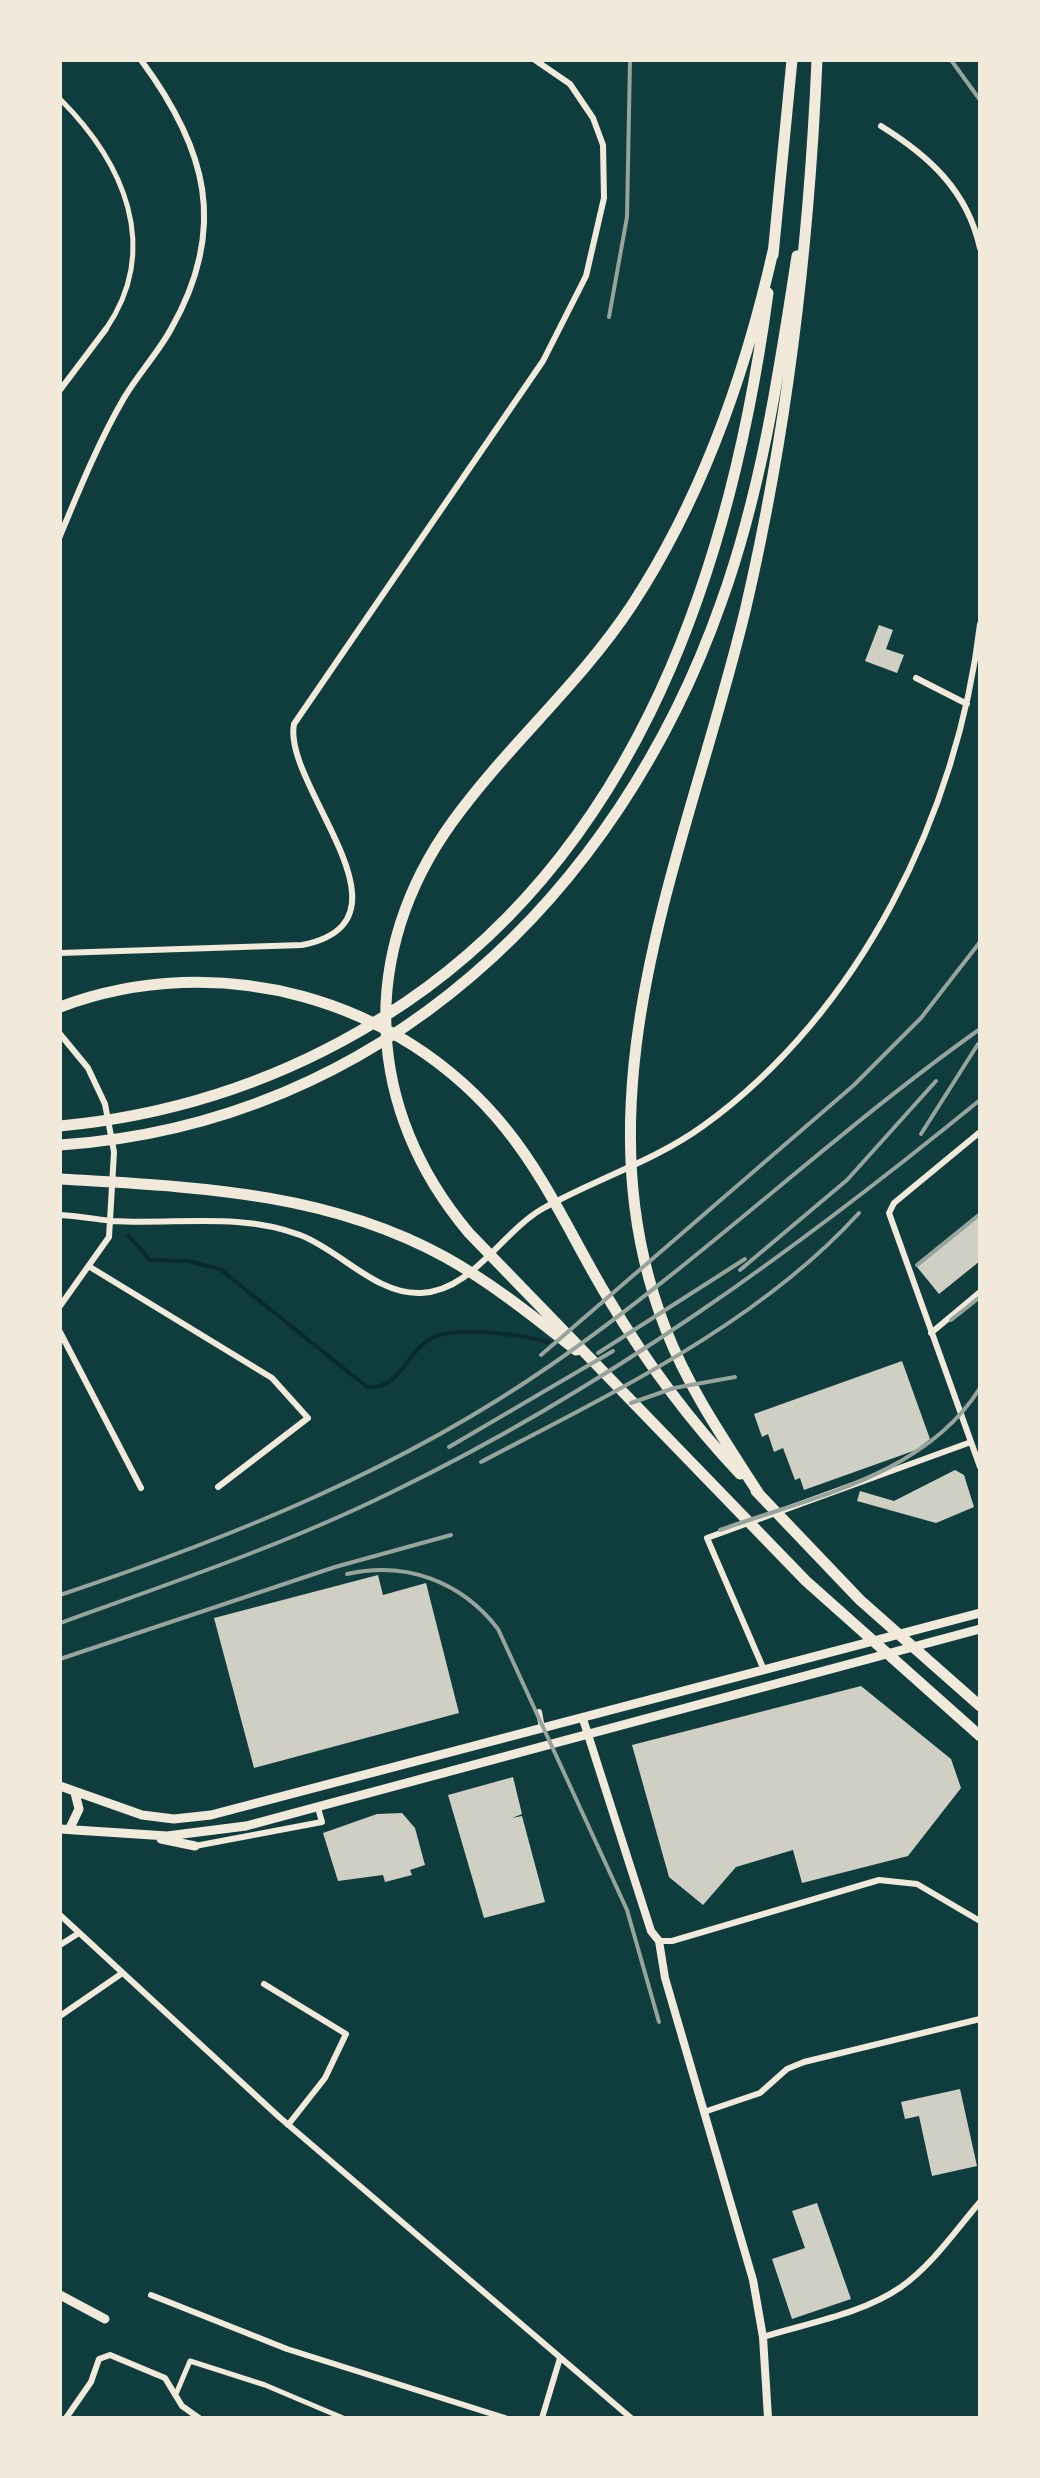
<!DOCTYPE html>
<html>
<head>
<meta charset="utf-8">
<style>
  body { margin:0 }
  #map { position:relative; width:1040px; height:2478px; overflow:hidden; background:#0f3d3e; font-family:Jost,sans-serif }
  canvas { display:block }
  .frame { position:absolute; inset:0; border:62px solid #f1e9da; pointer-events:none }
</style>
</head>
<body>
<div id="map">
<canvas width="1040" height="2478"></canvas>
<div class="frame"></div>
</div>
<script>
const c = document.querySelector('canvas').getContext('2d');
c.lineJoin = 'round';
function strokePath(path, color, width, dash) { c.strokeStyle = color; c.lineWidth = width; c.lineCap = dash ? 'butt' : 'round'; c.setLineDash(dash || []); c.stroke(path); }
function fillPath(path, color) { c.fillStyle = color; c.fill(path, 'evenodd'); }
const stream = new Path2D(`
  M128 1235 150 1260 188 1261 220 1269 367 1387C400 1390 407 1351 432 1338 455 1325 523 1335 548 1342`);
const building = new Path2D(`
  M879 625 893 630 886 649 904 655 897 673 865 661Z
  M980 1216V1261L939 1294 917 1267Z
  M902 1361 930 1439 916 1450 804 1490 800 1478 795 1480 783 1448 774 1452 768 1434 762 1437 754 1414Z
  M955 1470 964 1475 974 1507 936 1523 857 1501 860 1491 894 1501Z
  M378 1575 383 1595 426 1583 459 1713 254 1768 214 1618Z
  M861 1686 951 1759 961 1788 908 1856 802 1883 793 1850 736 1867 703 1905 669 1877 632 1745Z
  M513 1777 522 1814 512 1818 522 1816 545 1902 484 1918 448 1795Z
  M402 1813 415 1828 425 1865 410 1870 412 1875 385 1882 383 1875 338 1881 323 1833 377 1814Z
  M960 2089 977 2166 932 2176 919 2116 905 2119 901 2102Z
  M817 2203 851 2299 792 2319 772 2259 805 2248 792 2211Z`);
const pedestrian = new Path2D(`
  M60 99C123 162 162 247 106 329
  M176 2394 190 2361 265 2385 343 2418`);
const minor = new Path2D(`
  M881 126C929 156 967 190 980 248
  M60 390 106 329
  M60 536C79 490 99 441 124 398 138 374 158 353 171 329 229 227 206 148 141 60
  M916 678 967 704
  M60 953 302 945C425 921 282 786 294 724L543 361 586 276 604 198 603 145 593 118 570 84 535 60
  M60 1034 88 1068 105 1104 114 1152 109 1237 60 1306
  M980 1132 894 1203 889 1213 980 1467
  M60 1215C78 1216 95 1219 112 1221 174 1225 240 1212 300 1235 340 1250 376 1295 421 1293 472 1291 501 1233 542 1209 595 1179 653 1162 703 1126 860 1013 958 813 980 624
  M90 1267 272 1378 308 1418 218 1487
  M60 1332 141 1488
  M931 1333 980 1292
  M764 1670 707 1538 971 1442
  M539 1712 542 1728
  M195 1846 322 1822 318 1808
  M60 1915 278 2116 631 2418
  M659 1941H672L879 1880 917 1884 980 1921
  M60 1945 79 1933
  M264 1984 346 2034 325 2078 288 2125
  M60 2016 121 1974
  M704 2112 760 2093 787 2069 804 2062 980 2019
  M151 2295 287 2349 505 2418
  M763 2337C808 2323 862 2314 901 2287 933 2264 955 2231 980 2202
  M66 2418 91 2382 99 2359 110 2355 165 2378 182 2406 199 2418
  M542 2418 560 2358`);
const tertiary = new Path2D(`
  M583 1719 651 1931 659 1941 665 1978 753 2280 763 2337 768 2418`);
const secondary = new Path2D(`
  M60 1786 142 1815 174 1819 211 1815 980 1613
  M70 1828 79 1809 75 1793
  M60 1829 167 1836 246 1826 980 1629
  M161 1839 195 1846
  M60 2295 105 2319`);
const motorway = new Path2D(`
  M774 247C746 372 702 498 632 605 580 684 508 745 453 821 357 953 365 1110 469 1233L806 1581 980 1736
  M773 255 792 60
  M60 1007C218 948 400 997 506 1129 548 1181 574 1242 608 1298 646 1362 689 1420 740 1474
  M60 1126C166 1116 268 1084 360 1031 628 878 729 582 768 293
  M60 1145C380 1124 618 895 721 603 761 492 779 373 797 256
  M60 1179C194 1187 325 1191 445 1257 492 1283 534 1317 576 1350
  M756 1491 860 1600 980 1706
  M759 1494C725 1441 689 1389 666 1330 571 1088 690 843 746 607 788 427 809 245 817 60`);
const rail = new Path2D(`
  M951 60 980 100
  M609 317 627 217 630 60
  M921 1134 978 1044
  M917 1265 980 1214
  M740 1270 847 1180 936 1081
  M951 1320 980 1297
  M598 1353 745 1259
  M541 1355 854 1085 921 1018 980 942
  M631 1403 674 1388 735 1377
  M449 1447 613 1351
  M481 1462C612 1393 758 1324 859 1213
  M720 1530C811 1497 925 1476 980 1388
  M347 1574C406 1561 461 1581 498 1629L627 1910 659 2022
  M60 1595C233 1537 401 1469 551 1365 701 1261 832 1134 980 1029
  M60 1623C171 1583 284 1545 390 1493 605 1389 796 1250 980 1100
  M60 1659 335 1567 451 1535`);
strokePath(stream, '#0a2a2b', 4);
fillPath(building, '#cfcfc3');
strokePath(pedestrian, '#f1e9da', 5);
strokePath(minor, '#f1e9da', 6);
strokePath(tertiary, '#f1e9da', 8);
strokePath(secondary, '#f1e9da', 9);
strokePath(motorway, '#f1e9da', 11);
strokePath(rail, '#97a49c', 4);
</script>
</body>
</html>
